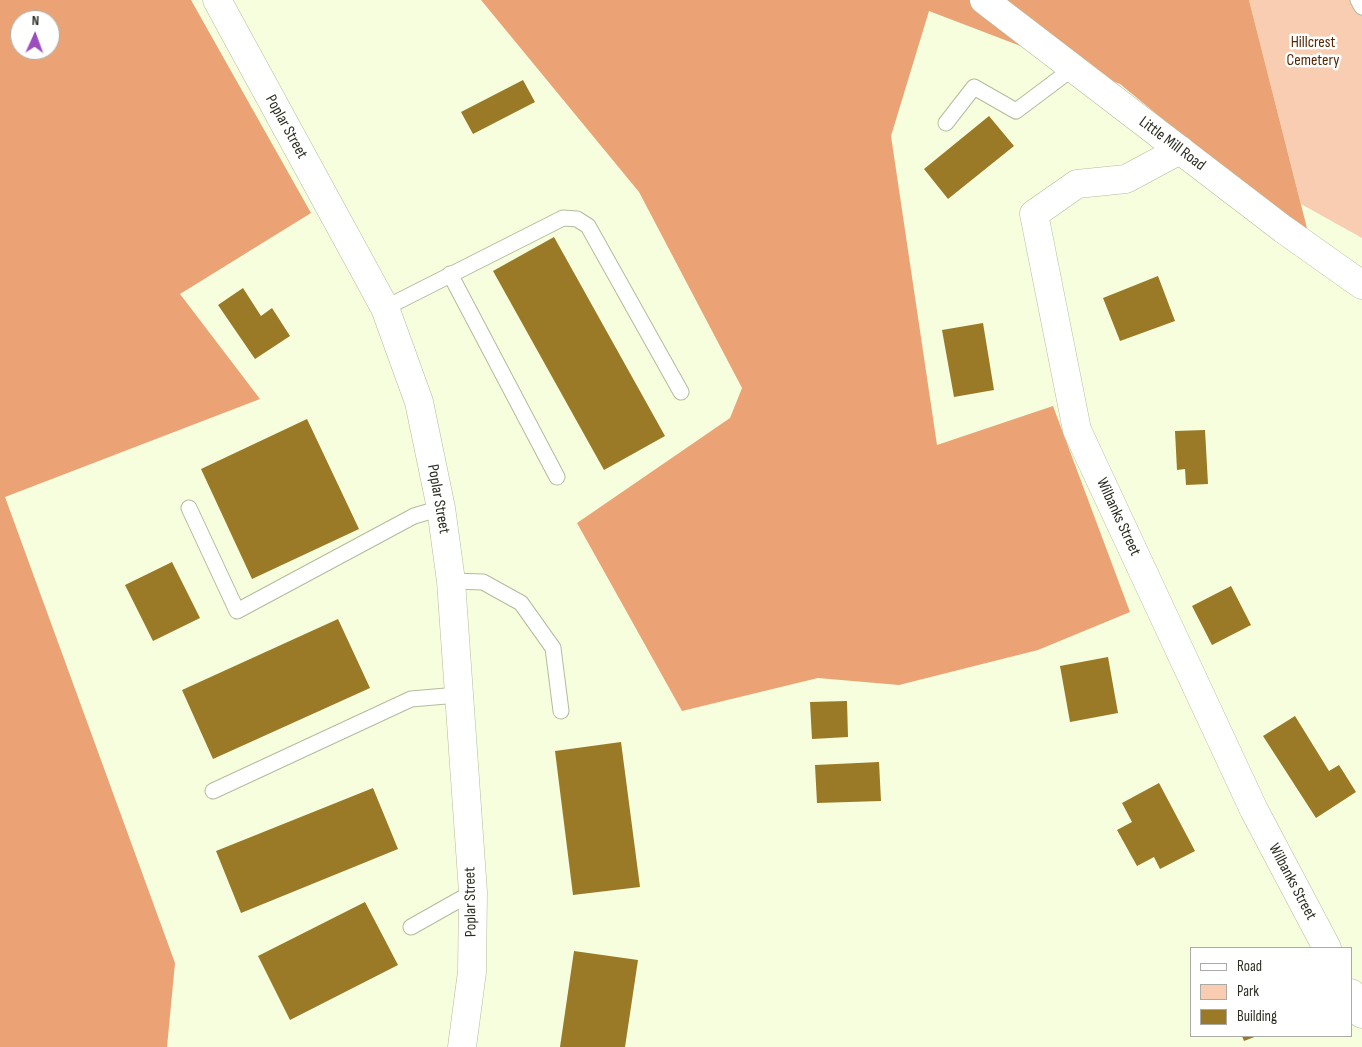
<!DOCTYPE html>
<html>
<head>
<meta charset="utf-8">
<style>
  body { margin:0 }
  #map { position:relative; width:1362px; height:1047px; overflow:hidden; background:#f6fede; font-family:"Sofia Sans Condensed",sans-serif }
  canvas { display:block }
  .legend { position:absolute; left:1190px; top:947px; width:162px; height:90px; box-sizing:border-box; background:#fff; border:1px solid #aaaba7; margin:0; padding:6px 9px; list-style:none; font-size:15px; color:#2b2e22 }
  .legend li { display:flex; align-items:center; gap:10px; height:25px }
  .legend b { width:25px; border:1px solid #aaaba7 }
  .north { position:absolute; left:10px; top:10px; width:50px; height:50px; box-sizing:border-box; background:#fff; border:1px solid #aaaba7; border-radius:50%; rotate:2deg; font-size:14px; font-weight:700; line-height:20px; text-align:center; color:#2b2e22 }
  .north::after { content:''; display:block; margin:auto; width:18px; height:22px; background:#9b4cbd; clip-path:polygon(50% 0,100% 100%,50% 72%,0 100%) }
</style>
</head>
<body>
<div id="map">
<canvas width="1362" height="1047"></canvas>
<ul class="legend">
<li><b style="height:6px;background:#fff"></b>Road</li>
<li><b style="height:14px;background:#f8cdb2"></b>Park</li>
<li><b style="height:14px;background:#9a7927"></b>Building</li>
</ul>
<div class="north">N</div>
</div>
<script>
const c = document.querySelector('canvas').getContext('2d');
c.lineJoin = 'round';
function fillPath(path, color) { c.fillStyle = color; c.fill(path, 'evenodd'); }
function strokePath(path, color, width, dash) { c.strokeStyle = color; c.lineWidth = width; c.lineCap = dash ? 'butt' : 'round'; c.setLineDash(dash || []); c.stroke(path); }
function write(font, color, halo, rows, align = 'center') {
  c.font = font + ' "Sofia Sans Condensed",sans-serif'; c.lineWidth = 5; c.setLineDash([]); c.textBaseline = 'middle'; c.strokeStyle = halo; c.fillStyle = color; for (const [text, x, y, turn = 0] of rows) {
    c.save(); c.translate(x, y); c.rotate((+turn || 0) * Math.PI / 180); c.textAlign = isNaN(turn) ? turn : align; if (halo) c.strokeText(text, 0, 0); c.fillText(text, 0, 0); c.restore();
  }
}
const green = new Path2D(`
  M1249 0H1362V238L1301 204Z`);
const forest = new Path2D(`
  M0 0H191L311 213 180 294 260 399 5 497 175 963 167 1047H0ZM20 20H50V50H20Z
  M481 0H1249L1310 240 1120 84 929 11 891 136 937 445 1053 406 1130 612 1038 650 899 685 818 678 682 711 577 523 730 418 742 388 639 192Z`);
const building = new Path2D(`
  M523 80 535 102 473 134 461 112Z
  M989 116 1014 146 948 199 924 169Z
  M554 237 665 436 604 470 493 271Z
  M1158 276 1175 321 1120 341 1103 298Z
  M243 288 261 316 272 308 290 336 255 359 218 305Z
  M983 323 994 390 954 397 942 330Z
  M307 419 359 529 252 579 201 469Z
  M1205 430 1208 484 1186 485 1185 469 1177 470 1175 431Z
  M172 562 200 618 153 641 125 585Z
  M1231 586 1251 625 1212 645 1192 606Z
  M338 619 370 688 213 759 182 690Z
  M1108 657 1118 713 1070 722 1060 666Z
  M847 701 848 737 812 739 810 702Z
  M1295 716 1329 771 1339 765 1356 792 1316 818 1263 736Z
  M621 742 640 887 573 895 555 751Z
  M879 762 881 801 817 803 815 765Z
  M1159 783 1195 851 1160 869 1154 857 1137 866 1117 830 1132 822 1122 803Z
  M373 788 398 849 241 913 216 851Z
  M365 902 398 965 290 1020 258 956Z
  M574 951 638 960 625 1047H560Z
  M1242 1036H1257L1244 1041Z`);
const service = new Path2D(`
  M1358 0 1362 7
  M946 123 974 87 1016 111 1072 69
  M450 274 557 477
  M385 308 563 218 577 219 588 226 681 392
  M189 508 237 611 414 516 441 508
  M451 581 483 582 521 603 553 648 561 711
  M213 791 411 699 458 695
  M411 927 473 892`);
const minor = new Path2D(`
  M1180 150 1126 179 1077 184 1034 214 1077 430 1254 810 1327 948
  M1351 993 1362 1014`);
const tertiary = new Path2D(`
  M217 0 385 308 419 402 441 508 451 581 473 892 472 972 462 1047
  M984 0 1283 229 1362 285`);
const parkNames = [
  ["Hillcrest",1313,43],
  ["Cemetery",1313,61]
];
const streetNames = [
  ["Poplar Street",286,127,61],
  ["Little Mill Road",1172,144,37],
  ["Poplar Street",438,499,80],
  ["Wilbanks Street",1118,517,65],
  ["Wilbanks Street",1292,882,62],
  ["Poplar Street",471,902,-91]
];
fillPath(green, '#f8cdb2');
fillPath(forest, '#eba375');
fillPath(building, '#9a7927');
strokePath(service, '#b3bb9c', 17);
strokePath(minor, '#b3bb9c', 29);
strokePath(tertiary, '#b3bb9c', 29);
strokePath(service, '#fff', 15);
strokePath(minor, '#fff', 28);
strokePath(tertiary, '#fff', 28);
write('16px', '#552803', '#fff', parkNames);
write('16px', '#2b2e22', '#fff', streetNames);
</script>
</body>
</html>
